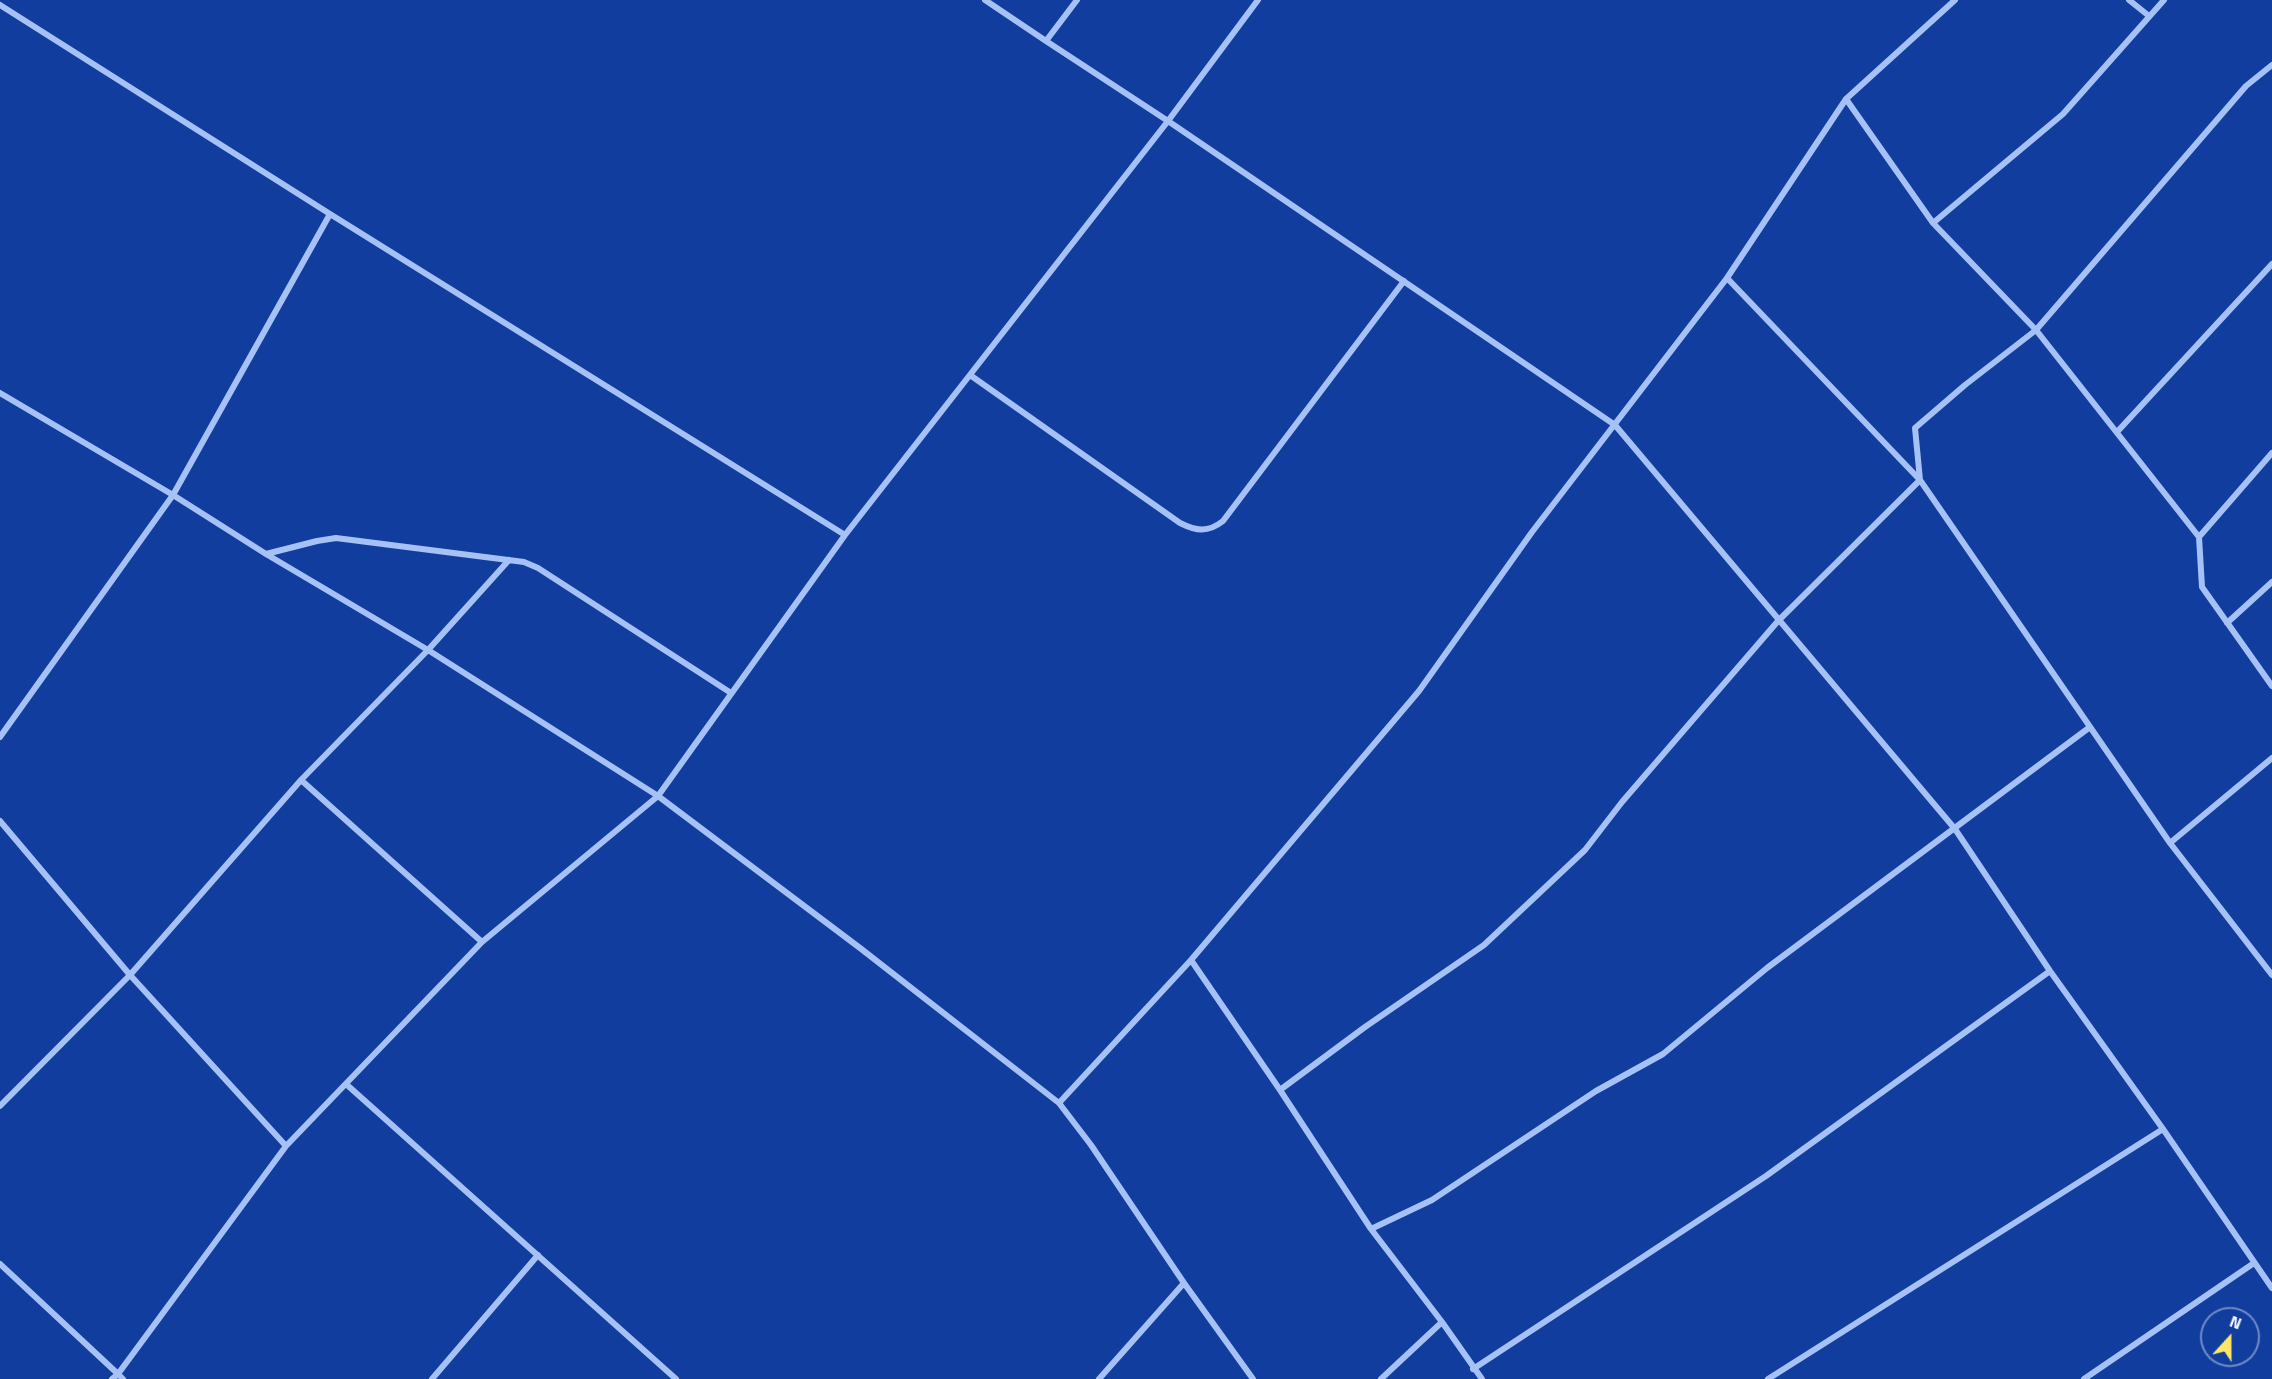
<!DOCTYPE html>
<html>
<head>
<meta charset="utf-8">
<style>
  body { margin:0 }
  #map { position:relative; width:2272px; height:1379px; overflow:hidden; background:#103d9e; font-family:"Titillium Web",sans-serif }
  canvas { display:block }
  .north { position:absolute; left:2200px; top:1307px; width:60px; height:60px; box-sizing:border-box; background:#103d9e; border:2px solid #708bc5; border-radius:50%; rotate:21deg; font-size:16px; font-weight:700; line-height:24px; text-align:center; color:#fff }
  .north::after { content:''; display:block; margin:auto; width:21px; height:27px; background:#ffe56a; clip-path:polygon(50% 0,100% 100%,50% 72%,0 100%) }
</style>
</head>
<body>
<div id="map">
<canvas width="2272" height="1379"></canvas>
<div class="north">N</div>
</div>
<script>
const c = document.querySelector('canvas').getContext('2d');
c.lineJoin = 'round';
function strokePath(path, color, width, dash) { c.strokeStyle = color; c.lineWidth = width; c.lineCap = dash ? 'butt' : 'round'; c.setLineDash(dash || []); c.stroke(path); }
const street = new Path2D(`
  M985 0 1046 41
  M1077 0 1046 41 1168 121 1258 0
  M2129 0 2149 16
  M0 5 330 214 845 535
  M1846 99 1933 223 2036 330 2199 537 2202 587 2272 686
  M330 214 173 495 266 554 428 650 658 796 845 535 1168 121 1615 425 1955 829 2050 971 2163 1129 2272 1288
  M1933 223 2063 114 2164 0
  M1727 278 1920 480 2170 843 2272 975
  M970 375 1180 523C1196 531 1208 533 1223 521L1404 281
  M0 393 173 495 0 737
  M2117 432 2272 264
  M2199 537 2272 453
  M266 554 317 541 336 538 524 562 538 568 731 693
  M2227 623 2272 582
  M301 780 428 650 509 560
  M0 821 130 975 301 780 482 942
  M2170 843 2272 758
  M1191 960 1280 1090 1371 1229 1442 1322 1482 1379
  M346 1084 676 1379
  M1280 1090 1365 1027 1484 945 1585 850 1622 802 1778 621 1920 480 1915 428 1965 385 2036 330 2246 86 2272 65
  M1059 1103 1191 960 1419 691 1532 532 1727 278 1846 99 1955 0
  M0 1106 130 975 286 1146
  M1371 1229 1432 1200 1596 1091 1663 1054 1767 968 2090 727
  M0 1264 118 1374 286 1146 482 942 658 796 860 948 1059 1103 1091 1145 1184 1283 1253 1379
  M1473 1369 1766 1176 2050 971
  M112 1379 118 1374 123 1379
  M432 1379 538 1255
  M1099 1379 1184 1283
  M1381 1379 1442 1322
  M1768 1379 2163 1129
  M2084 1379 2254 1263`);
strokePath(street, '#a6c1f5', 6);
</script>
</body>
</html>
